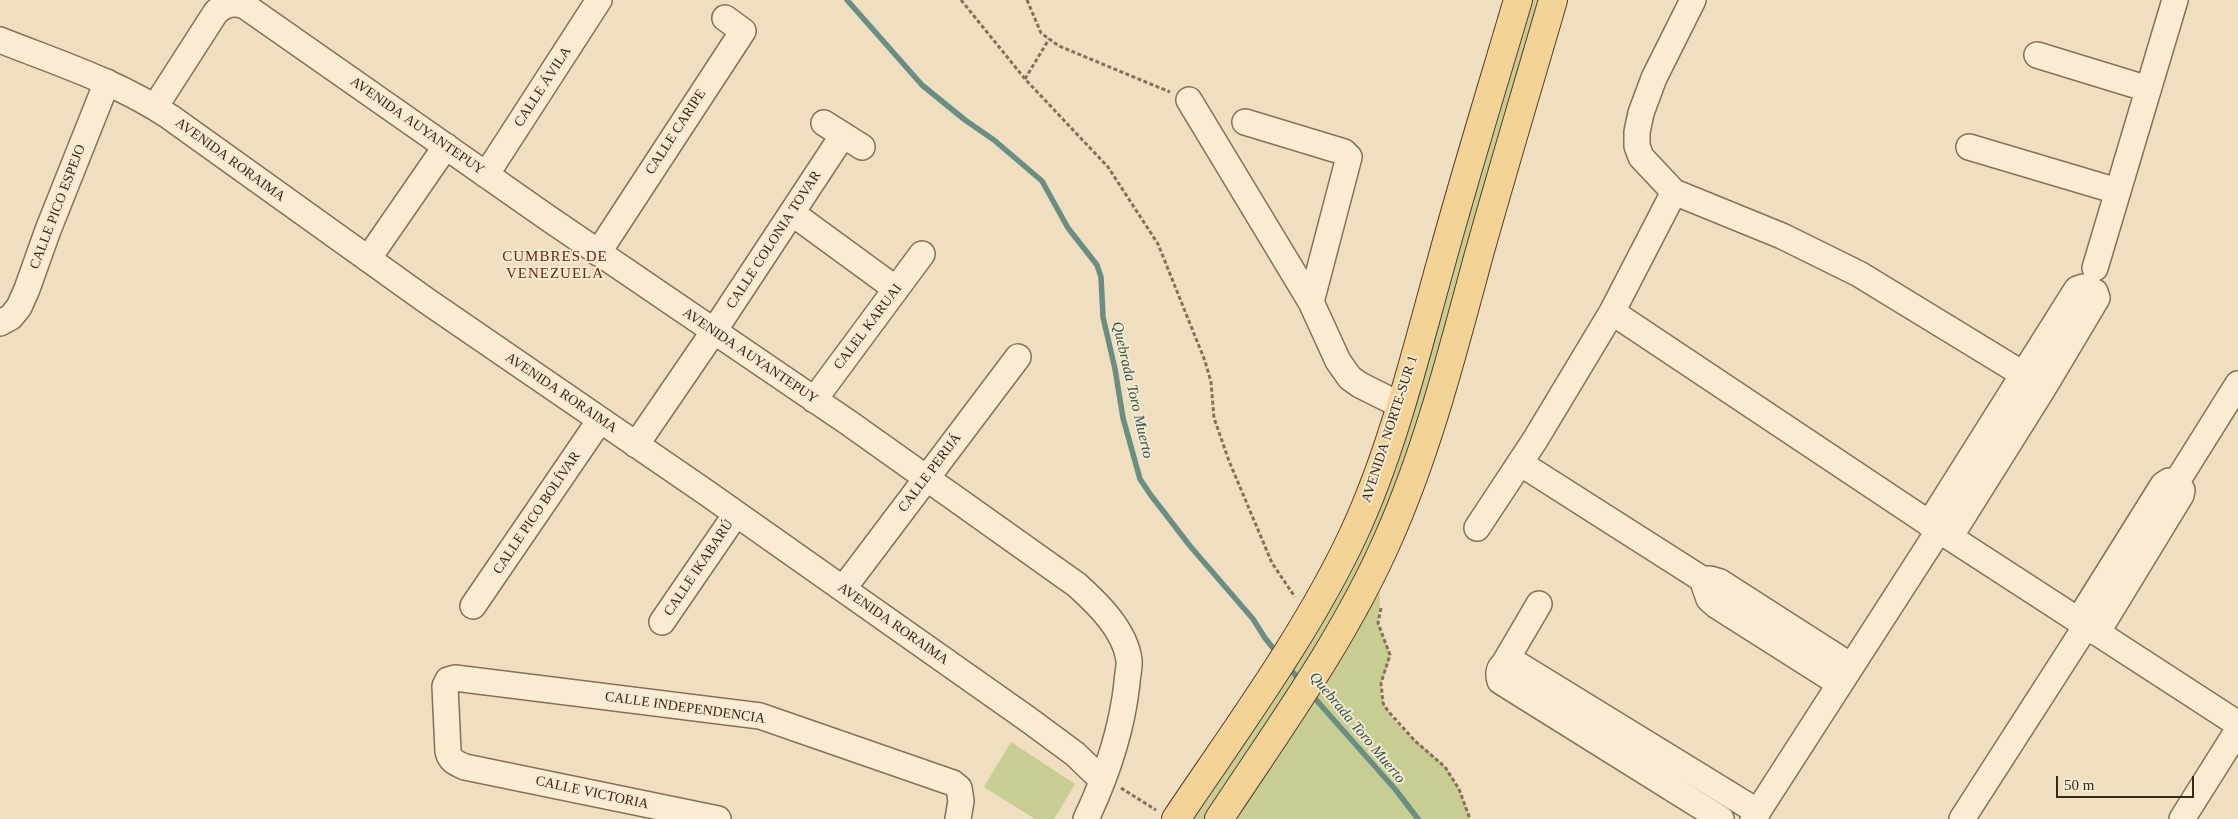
<!DOCTYPE html>
<html>
<head>
<meta charset="utf-8">
<style>
  body { margin:0 }
  #map { position:relative; width:2238px; height:819px; overflow:hidden; background:#efdebf; font-family:Georgia,serif }
  canvas { display:block }
  .scale { position:absolute; left:2056px; top:776px; width:138px; height:22px; box-sizing:border-box; border:2px solid #37281c; border-top:0; padding-left:6px; font-size:15px; line-height:18px; white-space:nowrap; color:#37281c; -webkit-text-stroke:4px #f6e9cf; paint-order:stroke }
</style>
</head>
<body>
<div id="map">
<canvas width="2238" height="819"></canvas>
<div class="scale">50 m</div>
</div>
<script>
const c = document.querySelector('canvas').getContext('2d');
c.lineJoin = 'round';
function fillPath(path, color) { c.fillStyle = color; c.fill(path, 'evenodd'); }
function strokePath(path, color, width, dash) { c.strokeStyle = color; c.lineWidth = width; c.lineCap = dash ? 'butt' : 'round'; c.setLineDash(dash || []); c.stroke(path); }
function write(font, color, halo, rows, align = 'center') {
  c.font = font + ' Georgia,serif'; c.lineWidth = 4; c.setLineDash([]); c.textBaseline = 'middle'; c.strokeStyle = halo; c.fillStyle = color; for (const [text, x, y, turn = 0] of rows) {
    c.save(); c.translate(x, y); c.rotate((+turn || 0) * Math.PI / 180); c.textAlign = isNaN(turn) ? turn : align; if (halo) c.strokeText(text, 0, 0); c.fillText(text, 0, 0); c.restore();
  }
}
const green = new Path2D(`
  M1518 0H1553L1376 584C1384 600 1377 609 1379 624 1380 635 1390 646 1389 657 1388 673 1376 684 1383 701 1393 729 1427 746 1445 767 1457 782 1464 801 1470 819H1176L1338 565Z
  M1011 742 1075 784 1054 819H1035L984 787Z`);
const stream = new Path2D(`
  M847 0 922 85 965 120 994 140 1042 181 1068 228 1097 265 1101 277 1103 317 1115 369 1123 418 1140 479 1150 494 1190 546 1253 619 1265 638 1277 653
  M1288 666 1301 682
  M1310 693 1395 789 1418 819`);
const path = new Path2D(`
  M961 0 1025 79 1108 167 1158 244 1205 361 1211 382 1214 418 1229 461 1272 563 1295 597
  M1027 0 1041 33 1059 46 1170 92
  M1025 79 1049 39
  M1381 608 1378 623 1390 655 1381 683 1383 703 1388 711 1415 741 1445 767 1459 789 1470 819
  M1121 788 1156 810`);
const minor = new Path2D(`
  M1693 0 1654 78 1641 113 1637 132V146L1641 157 1674 192 1782 236 1859 274 2044 387
  M0 40C58 63 118 82 170 117L427 301 704 491 1029 720 1075 754 1102 780
  M2037 55 2148 89
  M1189 100 1311 302 1338 361 1350 378 1360 385 1400 405
  M155 107 216 12C226 4 232 2 245 6L548 218 849 423 1077 585C1098 604 1125 630 1129 660 1130 667 1127 676 1127 683 1122 729 1106 777 1086 819
  M1245 122 1344 152 1349 157 1311 302
  M824 123 862 147
  M1969 147 2117 191
  M486 175 599 0
  M792 213 896 289
  M598 253 743 31 725 18
  M368 259 446 146
  M2095 268 2175 0
  M1612 312 1939 530 2238 724
  M0 323 11 317 19 307 27 289 48 230 107 82
  M814 400 922 254
  M636 445 714 331 843 135
  M1520 463 1702 579H1710L1720 582 1851 666
  M2176 483 2238 384
  M1929 524 2077 289 2083 287 2095 292 2097 298 2044 387 1950 537
  M1477 528 1535 440 1612 312 1674 192
  M1702 579 1709 599 1717 606 1840 684
  M843 589 1018 357
  M473 606 600 420
  M2078 621 2163 485 2169 481 2176 483 2182 490 2181 495 2097 633
  M662 622 736 514
  M1505 662 1539 604
  M718 819 465 767C456 763 450 761 448 751L445 686 448 680 455 678 760 716 953 783 959 788 961 801 958 819
  M1721 819 1500 681C1496 668 1504 659 1517 664L1758 812
  M1753 819 1939 530
  M1962 819 2086 626
  M2182 819 2238 730`);
const major = new Path2D(`
  M1176 819C1237 728 1308 632 1354 533 1393 449 1416 352 1441 263 1465 175 1492 88 1518 0
  M1219 819C1279 728 1344 639 1388 539 1428 449 1452 354 1478 258 1502 172 1528 86 1553 0`);
const streetNames = [
  ["CALLE ÁVILA",543,87,-57],
  ["AVENIDA AUYANTEPUY",417,126,35],
  ["CALLE CARIPE",676,132,-57],
  ["AVENIDA RORAIMA",230,160,36],
  ["CALLE PICO ESPEJO",58,207,-69],
  ["CALLE COLONIA TOVAR",774,240,-57],
  ["CALEL KARUAI",868,327,-53],
  ["AVENIDA AUYANTEPUY",750,356,34],
  ["AVENIDA RORAIMA",561,393,34],
  ["AVENIDA NORTE-SUR 1",1390,429,-72],
  ["CALLE PERIJÁ",930,473,-53],
  ["CALLE PICO BOLÍVAR",537,513,-56],
  ["CALLE IKABARÚ",699,568,-56],
  ["AVENIDA RORAIMA",893,624,35],
  ["CALLE INDEPENDENCIA",685,708,8],
  ["CALLE VICTORIA",592,793,12]
];
const neighbourhoodNames = [
  ["CUMBRES DE",555,257],
  ["VENEZUELA",555,274]
];
const waterNames = [
  ["Quebrada Toro Muerto",1132,390,77],
  ["Quebrada Toro Muerto",1357,728,50]
];
fillPath(green, '#c8cd93');
strokePath(stream, '#6a8e84', 5.5);
strokePath(minor, '#886f57', 28);
strokePath(major, '#553d2c', 30);
strokePath(path, '#886f57', 3, [4, 2.5]);
strokePath(minor, '#f9ecd2', 25);
strokePath(major, '#f3d295', 28);
write('14px', '#37281c', '#f6e9cf', streetNames);
c.letterSpacing = '1px';
write('15px', '#64271a', '#f6e9cf', neighbourhoodNames);
c.letterSpacing = '0px';
write('italic 15px', '#2b5752', '#f6e9cf', waterNames);
</script>
</body>
</html>
